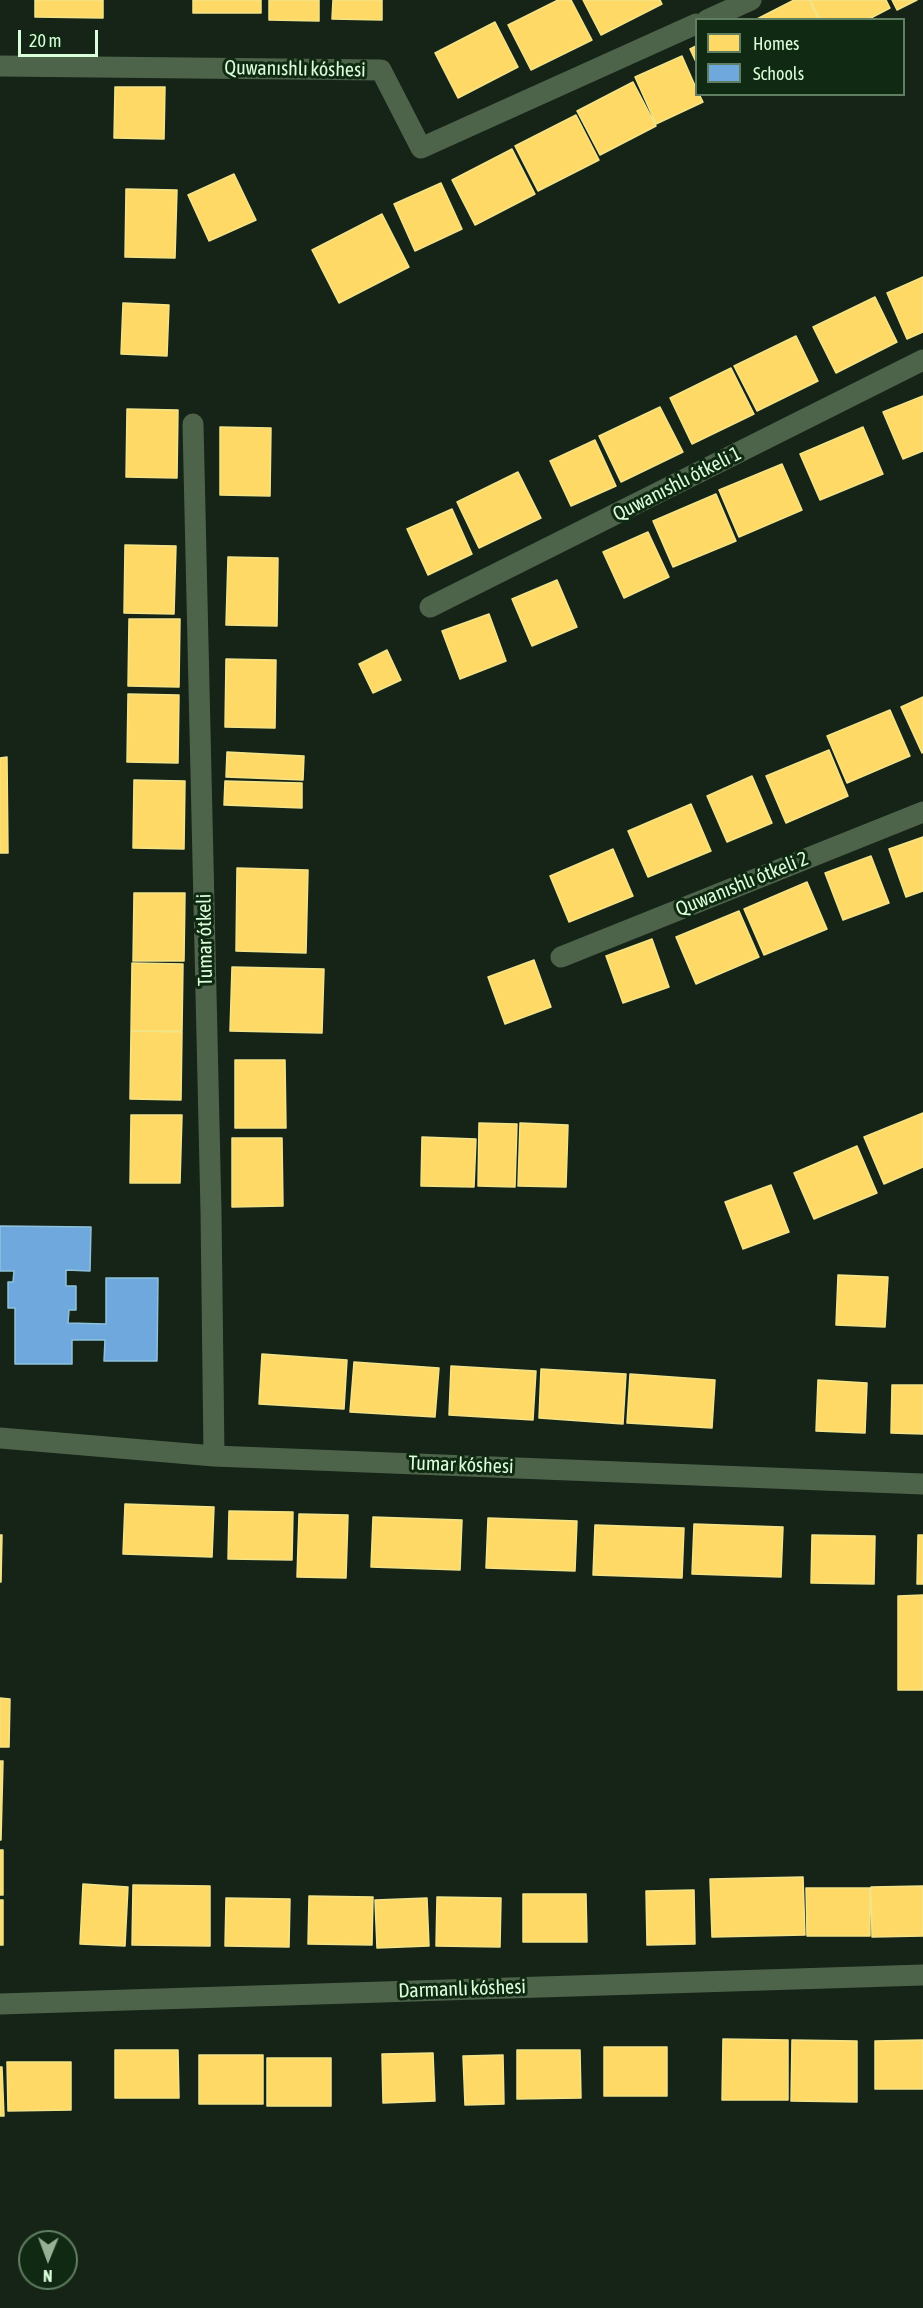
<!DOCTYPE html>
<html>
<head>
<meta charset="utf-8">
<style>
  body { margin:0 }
  #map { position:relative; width:923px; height:2308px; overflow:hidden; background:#162317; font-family:"Asap Condensed",sans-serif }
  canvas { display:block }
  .legend { position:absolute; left:695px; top:18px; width:210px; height:78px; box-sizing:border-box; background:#102912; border:2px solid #607e62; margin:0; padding:8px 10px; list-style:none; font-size:18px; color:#d9fed9 }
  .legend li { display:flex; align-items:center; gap:12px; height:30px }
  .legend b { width:30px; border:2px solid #607e62 }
  .north { position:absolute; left:18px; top:2230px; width:60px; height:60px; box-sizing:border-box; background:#102912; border:2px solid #607e62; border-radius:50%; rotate:181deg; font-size:16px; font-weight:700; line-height:24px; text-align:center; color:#d9fed9 }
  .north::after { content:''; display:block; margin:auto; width:21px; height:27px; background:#95b195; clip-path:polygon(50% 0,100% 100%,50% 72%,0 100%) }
  .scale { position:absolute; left:18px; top:30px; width:80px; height:27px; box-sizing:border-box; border:3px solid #d9fed9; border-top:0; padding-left:8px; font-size:18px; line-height:21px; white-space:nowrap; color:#d9fed9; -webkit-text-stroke:4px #102912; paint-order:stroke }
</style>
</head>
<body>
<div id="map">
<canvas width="923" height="2308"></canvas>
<ul class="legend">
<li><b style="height:16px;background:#ffd966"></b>Homes</li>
<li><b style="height:16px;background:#6fa8dc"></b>Schools</li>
</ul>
<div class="north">N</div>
<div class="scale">20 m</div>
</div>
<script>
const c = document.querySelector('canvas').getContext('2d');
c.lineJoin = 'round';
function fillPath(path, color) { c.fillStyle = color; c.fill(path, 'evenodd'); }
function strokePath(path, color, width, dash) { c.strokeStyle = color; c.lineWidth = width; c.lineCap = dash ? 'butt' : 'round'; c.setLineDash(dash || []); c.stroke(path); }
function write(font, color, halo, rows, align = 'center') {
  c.font = font + ' "Asap Condensed",sans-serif'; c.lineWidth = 6; c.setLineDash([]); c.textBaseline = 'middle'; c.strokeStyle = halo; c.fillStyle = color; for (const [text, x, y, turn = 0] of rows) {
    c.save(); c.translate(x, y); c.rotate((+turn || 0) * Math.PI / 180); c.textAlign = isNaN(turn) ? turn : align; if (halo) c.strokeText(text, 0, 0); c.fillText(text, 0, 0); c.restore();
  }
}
const homes = new Path2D(`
  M35 0H103V18L35 17Z
  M193 0H261V13H193Z
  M269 0H319V21L269 20Z
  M333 0H382V20L332 19Z
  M558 0H571L592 40 531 70 508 25Z
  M583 0H660L662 4 601 35Z
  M794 0H809L819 20H755Z
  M810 0H886L890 8 867 20H820Z
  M892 0H917L897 10Z
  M495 22 518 67 458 98 435 53Z
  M696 46V62L690 49Z
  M682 56 696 88V94H699L703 102 656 124 635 77Z
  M633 82 656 126 600 155 577 111Z
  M115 87H165L164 139 114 138Z
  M576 115 599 160 538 191 515 146Z
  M512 149 535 194 475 225 452 180Z
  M234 174 256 220 209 241 188 195Z
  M441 183 462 229 415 251 394 204Z
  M126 189 177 190 175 258 125 257Z
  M382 214 409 267 339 303 312 250Z
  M923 277V332L907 339 887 293Z
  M875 297 897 342 836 373 813 327Z
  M123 303 169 305 167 356 121 354Z
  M796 336 818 381 757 411 734 366Z
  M731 368 754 414 692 444 670 398Z
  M923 396V451L903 459 883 412Z
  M660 407 683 452 621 482 599 436Z
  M127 409 178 410 177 478 126 477Z
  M220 427 271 428 270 496 220 495Z
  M863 427 883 474 820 500 800 454Z
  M595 440 616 486 571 506 550 461Z
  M782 464 802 510 739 537 719 490Z
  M518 472 541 518 479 548 457 502Z
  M716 494 736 541 673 567 653 521Z
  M452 509 472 554 428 575 407 529Z
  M648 532 669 577 624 598 603 552Z
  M125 545 176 546 174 614 124 613Z
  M228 557 278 558 277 626 226 625Z
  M557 580 577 627 532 646 512 599Z
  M489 614 506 661 460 679 442 631Z
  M129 619H180L179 687 128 686Z
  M387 650 401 680 373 693 359 664Z
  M226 659 276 660 275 728 225 727Z
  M128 694 179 695 178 763 127 762Z
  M923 697V752L922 753 901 707Z
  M890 710 910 756 847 783 827 736Z
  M829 750 848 796 786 823 766 776Z
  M227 752 304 756 303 780 226 777Z
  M7 757 8 853H0V758Z
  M752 776 772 823 727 842 707 796Z
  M134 780 185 781 184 849 133 848Z
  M225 781 302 783V808L224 805Z
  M691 804 711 851 648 877 628 831Z
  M923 837V891L906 897 889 849Z
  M613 849 633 896 569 922 550 876Z
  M871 856 889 903 843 920 825 873Z
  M237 868 308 870 306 953 236 951Z
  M807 882 827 929 764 955 744 909Z
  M134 893H185L184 961H133Z
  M739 911 759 957 696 984 676 937Z
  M652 939 669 987 623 1003 606 956Z
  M534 960 551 1007 505 1024 488 977Z
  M132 963 183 964 182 1031H131Z
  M232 967 324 969 322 1033 230 1031Z
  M131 1031 182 1032 181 1100 130 1099Z
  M235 1060H285L286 1128H235Z
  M923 1113V1167L884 1184 864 1137Z
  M131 1115H182L180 1183H130Z
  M479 1123 517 1124 515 1187 478 1186Z
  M520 1123 568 1125 566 1187 518 1186Z
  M422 1137 476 1139 474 1187 421 1186Z
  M232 1138H282L283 1206 232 1207Z
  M857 1146 877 1193 814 1219 794 1173Z
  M771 1185 789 1232 743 1249 725 1202Z
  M838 1275 888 1277 885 1327 836 1325Z
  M262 1354 347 1360 344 1409 259 1404Z
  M354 1362 439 1368 435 1417 350 1412Z
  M451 1366 536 1371 533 1420 449 1415Z
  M541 1369 626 1374 623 1424 539 1418Z
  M630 1374 715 1380 712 1428 627 1423Z
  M818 1380 867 1383 865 1433 816 1431Z
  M892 1385H923V1434L891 1433Z
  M125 1504 214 1507 212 1557 123 1554Z
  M229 1511 293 1512 292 1560 228 1559Z
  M299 1514 348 1515 346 1578 297 1577Z
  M373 1517 462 1520 460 1570 371 1567Z
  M488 1518 577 1521 575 1571 486 1568Z
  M694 1524 783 1527 781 1577 692 1574Z
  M595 1525 684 1528 682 1578 593 1575Z
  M0 1535H2L1 1582H0Z
  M812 1535 875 1536 874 1584 811 1583Z
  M918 1535H923V1584H917Z
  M923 1595V1690H898V1596Z
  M0 1698 10 1699 9 1747H0Z
  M0 1761H3L1 1840H0Z
  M0 1850H3V1895H0Z
  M803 1877 805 1935 712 1937 710 1879Z
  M83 1884 128 1887 125 1946 80 1944Z
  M133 1885 210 1886V1946L132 1945Z
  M923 1886V1936L872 1937 871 1887Z
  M806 1888H870V1936H807Z
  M694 1890 695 1944 647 1945 646 1891Z
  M523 1894H586L587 1942H523Z
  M309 1896 373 1897 372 1945 308 1944Z
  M437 1897 501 1898 500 1947 436 1946Z
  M226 1898 290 1899 289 1947 225 1946Z
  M427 1898 429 1946 377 1948 375 1900Z
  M0 1900H3V1945H0Z
  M723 2039 788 2040V2100H722Z
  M792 2040 857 2041V2102L791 2101Z
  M923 2040V2089H875V2041Z
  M604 2047H667V2096H604Z
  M115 2050H178L179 2098H115Z
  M517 2050H580L581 2098 517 2099Z
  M433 2053 435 2101 383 2103 382 2054Z
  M199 2055H263V2104H199Z
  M503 2055 504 2104 465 2105 463 2056Z
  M267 2058H331V2106H267Z
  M7 2062H71V2110L8 2111Z
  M0 2067H2L4 2116H0Z`);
const schools = new Path2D(`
  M0 1226 91 1227 90 1271 66 1270V1286H76V1310H69L68 1323 106 1324V1278H158L157 1361H104L105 1340H72V1364H15V1308H8V1282H13L14 1271H0Z`);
const minor = new Path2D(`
  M707 20 751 0
  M0 66 381 70 421 148 696 24
  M193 424 211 1211 214 1456
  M430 607 923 360
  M561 957 923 812
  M0 1438 214 1456 923 1484
  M0 2004 923 1975`);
const streetNames = [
  ["Quwanıshlı kóshesi",295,69,1],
  ["Quwanıshlı ótkeli 1",677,484,-27],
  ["Quwanıshlı ótkeli 2",742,884,-22],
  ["Tumar ótkeli",205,940,-91],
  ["Tumar kóshesi",461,1465,2],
  ["Darmanlı kóshesi",462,1989,-2]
];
fillPath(homes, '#ffd966');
strokePath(homes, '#f4e488', 1.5);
fillPath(schools, '#6fa8dc');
strokePath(schools, '#8fc2db', 1.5);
strokePath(minor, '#4d644b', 21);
write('20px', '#d9fed9', '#102912', streetNames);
</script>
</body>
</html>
